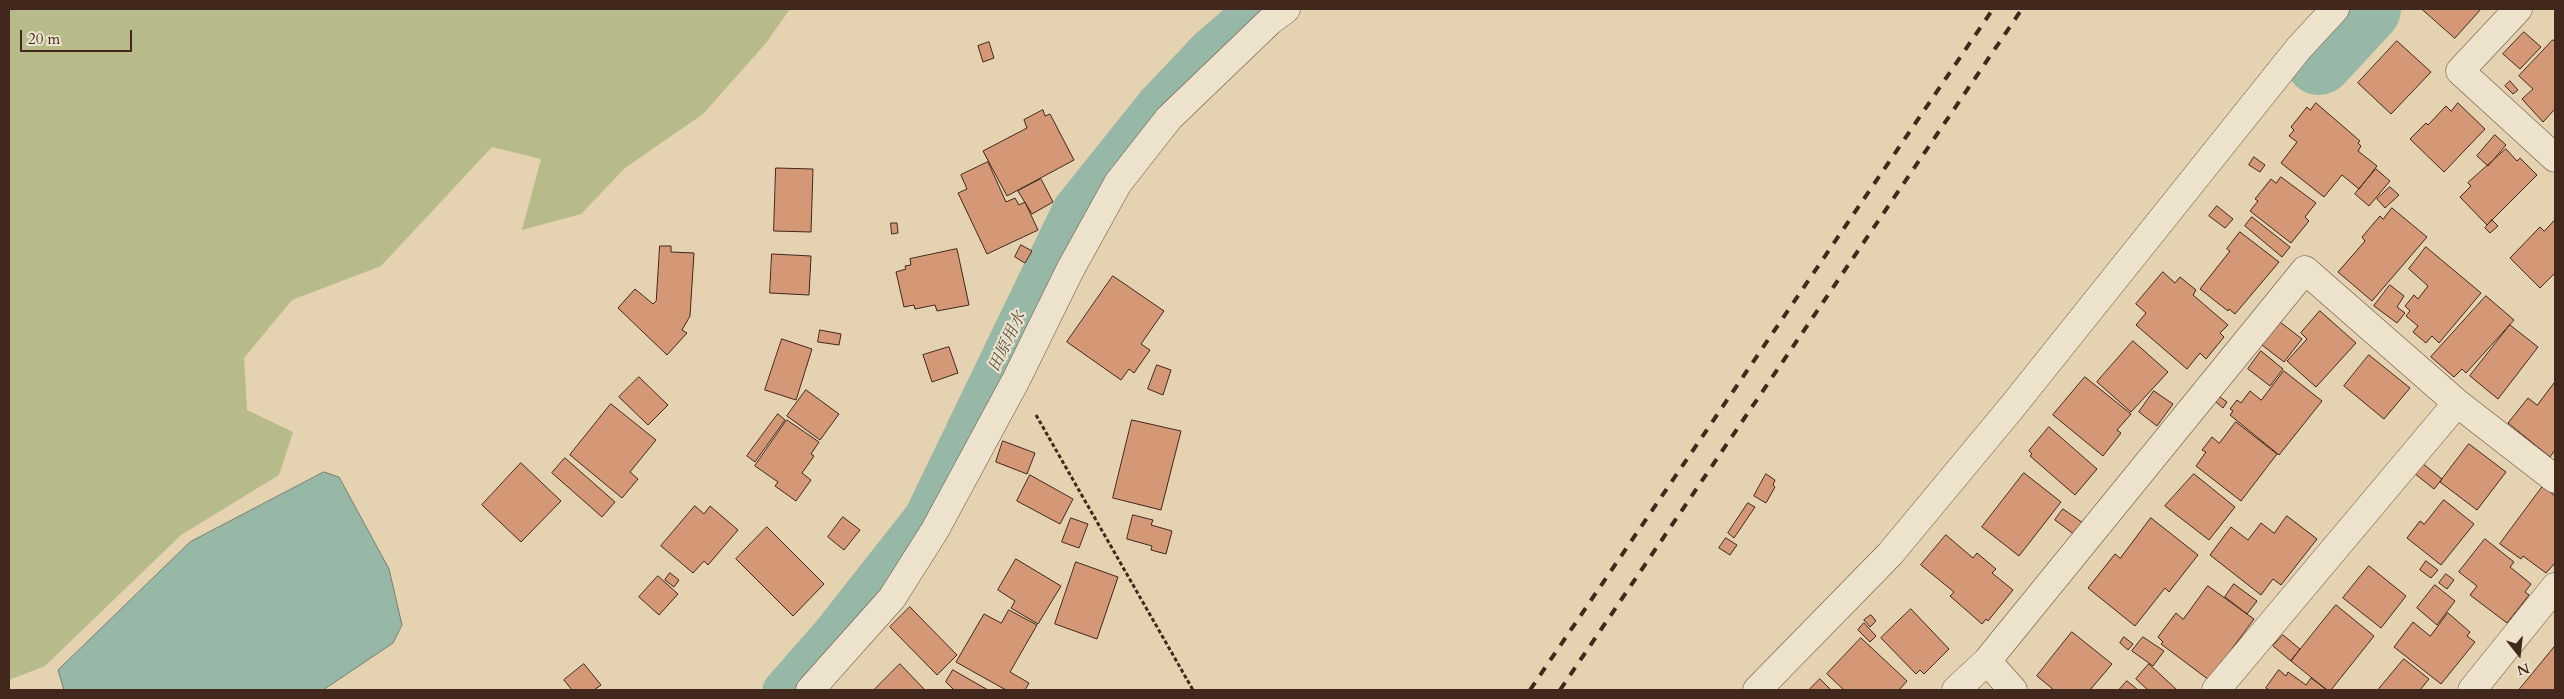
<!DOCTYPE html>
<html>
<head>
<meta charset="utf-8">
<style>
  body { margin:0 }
  #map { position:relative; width:2564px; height:699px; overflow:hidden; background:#e4d2b0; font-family:Cardo,serif }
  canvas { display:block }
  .frame { position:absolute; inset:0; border:10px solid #42271c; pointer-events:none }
  .north { position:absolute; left:2494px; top:629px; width:50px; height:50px; -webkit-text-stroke:4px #ede2cc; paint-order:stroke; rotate:164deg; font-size:14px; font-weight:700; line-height:20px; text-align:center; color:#42271c }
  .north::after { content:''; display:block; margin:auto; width:18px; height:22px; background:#42271c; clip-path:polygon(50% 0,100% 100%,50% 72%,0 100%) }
  .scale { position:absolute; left:20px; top:30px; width:112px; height:22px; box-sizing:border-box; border:2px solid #42271c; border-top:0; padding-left:6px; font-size:15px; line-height:18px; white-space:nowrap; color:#42271c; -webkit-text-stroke:4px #ede2cc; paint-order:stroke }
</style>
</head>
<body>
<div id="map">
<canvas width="2564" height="699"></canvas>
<div class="frame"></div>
<div class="north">N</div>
<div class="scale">20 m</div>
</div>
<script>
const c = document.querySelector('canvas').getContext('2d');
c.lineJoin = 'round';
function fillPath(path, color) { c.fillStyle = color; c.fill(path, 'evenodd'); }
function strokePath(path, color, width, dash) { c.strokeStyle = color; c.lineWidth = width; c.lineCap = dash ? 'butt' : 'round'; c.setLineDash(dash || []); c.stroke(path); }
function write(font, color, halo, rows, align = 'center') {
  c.font = font + ' Cardo,"Noto Serif JP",serif'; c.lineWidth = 4.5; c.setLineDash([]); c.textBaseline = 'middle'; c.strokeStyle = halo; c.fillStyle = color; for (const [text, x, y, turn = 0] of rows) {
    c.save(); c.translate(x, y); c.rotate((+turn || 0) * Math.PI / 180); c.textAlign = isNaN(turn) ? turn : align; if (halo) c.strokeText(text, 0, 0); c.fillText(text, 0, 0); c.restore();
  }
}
const green = new Path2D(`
  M9 9H790L766 43 703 114 625 168 581 214 522 230 541 159 492 147 381 266 292 300 244 358 247 410 293 432 279 475 181 535 45 666 9 680Z`);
const water = new Path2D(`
  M324 472 339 477 389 569 402 625 393 643 323 690H64L58 670 190 542Z`);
const canal = new Path2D(`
  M782 690 832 633 924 516 1072 209 1156 104 1208 49 1254 9`);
const river = new Path2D(`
  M2319 61 2367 9`);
const building = new Path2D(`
  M2422 9H2481L2455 38Z
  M2524 32 2541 47 2520 69 2503 54Z
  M2553 40 2555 42V109L2543 122 2522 99 2533 89 2519 76Z
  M2397 41 2431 72 2391 114 2358 83Z
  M989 42 994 58 983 62 978 46Z
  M2510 81 2518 90 2513 94 2505 86Z
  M2316 103 2360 141 2358 143 2361 146 2358 151 2377 166 2359 189 2342 175 2324 197 2281 163 2297 142 2289 136 2294 130 2291 127 2307 107 2310 110Z
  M2458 103 2485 129 2444 172 2410 139 2426 123 2428 125 2446 106 2451 111Z
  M1043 110 1045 116 1050 114 1074 160 1007 196 983 151 1027 128 1024 120Z
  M2495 135 2506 145 2488 166 2477 156Z
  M2506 149 2517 161 2520 158 2537 175 2487 225 2460 197 2471 186 2468 183Z
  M2254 157 2265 165 2260 172 2249 165Z
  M988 162 1006 202 1015 198 1019 205 1025 202 1038 230 987 254 958 193 967 189 961 175Z
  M776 168 813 169 811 232 774 231Z
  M2376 169 2390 181 2369 206 2355 194Z
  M2281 177 2316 203 2305 217 2309 221 2291 243 2250 211 2258 201 2255 199 2271 179 2276 183Z
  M1041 179 1053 202 1032 214 1018 191Z
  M2390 187 2399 195 2385 208 2377 199Z
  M2217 206 2233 219 2225 228 2209 216Z
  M2392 208 2427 237 2372 301 2338 272 2365 241 2362 237 2380 216 2383 219Z
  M2252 217 2290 247 2282 257 2245 226Z
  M2492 220 2498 226 2490 233 2485 228Z
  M2555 220V273L2540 288 2510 258 2540 227 2544 231Z
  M891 223H897L898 233 892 234Z
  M2240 232 2279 262 2235 314 2229 309 2228 311 2200 289 2230 251 2227 249Z
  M1021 245 1032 251 1025 263 1015 257Z
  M660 246H671V252L694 253 690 316 682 330 687 333 667 355 618 308 635 289 653 304 656 301Z
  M2426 247 2481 293 2439 343 2432 336 2426 343 2413 332 2418 326 2406 316 2410 311 2405 306 2414 295 2418 299 2428 286 2409 269Z
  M957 249 969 305 937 311 935 305 915 309 914 305 904 307 896 272 906 269 905 266 911 265 910 259Z
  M772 254 811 256 809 295 770 293Z
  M2163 272 2175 283 2180 277 2196 290 2193 295 2228 325 2220 333 2224 337 2206 359 2200 353 2187 369 2136 325 2146 313 2136 304Z
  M1113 276 1164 311 1141 344 1150 350 1134 373 1129 369 1121 380 1067 342Z
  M2390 285 2404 296 2397 307 2405 313 2397 323 2374 306Z
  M2486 296 2514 320 2466 373 2462 369 2454 377 2431 357Z
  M2320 311 2356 343 2316 387 2287 361 2307 339 2301 333Z
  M2280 322 2302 339 2284 362 2262 345Z
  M2510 325 2538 347 2498 399 2470 376Z
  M820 330 841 334 839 345 818 342Z
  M782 339 812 349 796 400 765 390Z
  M2133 341 2168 372 2131 412 2097 382Z
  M949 347 958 373 932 382 923 355Z
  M2261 351 2283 369 2270 386 2248 369Z
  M2369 355 2410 388 2384 419 2344 386Z
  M1157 365 1171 370 1163 395 1148 389Z
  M2284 371 2322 401 2279 455 2230 415 2233 411 2230 409 2237 400 2241 403 2250 391 2261 400Z
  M639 377 668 405 648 425 619 397Z
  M2085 377 2131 414 2117 430 2121 433 2103 456 2053 415Z
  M2555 382V450L2550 457 2508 423 2528 398 2537 405Z
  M806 390 839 414 820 440 787 416Z
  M2154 391 2173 404 2157 426 2139 412Z
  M2220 397 2227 402 2223 408 2216 402Z
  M611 404 656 440 630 472 638 479 622 498 570 455Z
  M778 414 785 420 755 462 747 456Z
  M787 420 819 442 811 454 814 456 802 473 811 480 796 501 775 486 778 482 755 466Z
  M1132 420 1181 431 1161 510 1113 498Z
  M2236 422 2277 454 2241 501 2196 466 2206 452 2202 450 2212 437 2219 443Z
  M2049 427 2097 469 2075 495 2030 456 2032 454 2029 451Z
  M1003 441 1035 453 1027 474 996 462Z
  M2469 444 2506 472 2477 510 2440 482Z
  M565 458 615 502 602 517 552 473Z
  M521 463 561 501 521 542 482 505Z
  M2422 463 2442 479 2434 489 2414 473Z
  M2024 473 2061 502 2019 556 1982 527Z
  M1766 474 1775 480 1773 485 1775 487 1766 503 1754 496Z
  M2194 474 2235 507 2209 540 2165 506Z
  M1030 475 1073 499 1060 524 1017 501Z
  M2543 486 2555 496V563L2546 573 2523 556 2521 559 2500 544Z
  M2444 500 2474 524 2441 565 2407 538 2420 521 2424 524Z
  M1748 503 1755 507 1734 538 1728 533Z
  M695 506 704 514 710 506 738 530 708 565 704 561 693 573 661 546Z
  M2063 509 2083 523 2075 535 2055 520Z
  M1133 515 1153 520 1151 525 1172 531 1166 554 1151 550 1152 546 1127 539Z
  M2287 516 2317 539 2281 585 2273 579 2261 595 2210 555 2231 527 2248 540 2261 523 2274 533Z
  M843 517 860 530 844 550 828 537Z
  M1071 518 1088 524 1079 548 1062 542Z
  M2151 518 2198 555 2169 592 2165 588 2135 626 2088 588 2115 554 2120 558Z
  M767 527 824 584 793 616 736 559Z
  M1946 535 1973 558 1977 553 1996 569 1992 573 2013 590 1988 621 1986 619 1982 624 1950 596 1954 592 1921 565Z
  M1726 538 1737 545 1730 555 1719 548Z
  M2485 539 2514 562 2510 567 2531 584 2525 592 2529 595 2507 623 2470 595 2477 586 2459 572Z
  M1016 559 1061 586 1038 624 1011 608 1015 601 998 590Z
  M2426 561 2438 570 2431 578 2420 570Z
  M1076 562 1118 577 1097 639 1055 624Z
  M2369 566 2406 596 2381 628 2343 598Z
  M670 573 679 580 674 587 665 580Z
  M2446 574 2454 580 2447 589 2439 583Z
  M658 576 678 594 659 615 639 597Z
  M2234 584 2257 601 2247 614 2225 597Z
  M2435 585 2455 601 2437 625 2417 608Z
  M2208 586 2254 619 2209 680 2161 644 2163 642 2158 637 2176 613 2183 619Z
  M2336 605 2374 636 2331 690H2327L2291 661Z
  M910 607 957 655 937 675 890 627Z
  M1911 609 1949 649 1924 674 1920 670 1916 674 1881 638Z
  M1009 610 1037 625 1010 672 1029 683 1025 690H1006L956 662 984 614 1001 623Z
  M2448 613 2470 632 2467 636 2475 642 2441 684 2394 647 2413 622 2430 636Z
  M1871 615 1876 621 1870 627 1864 620Z
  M1864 623 1876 636 1870 642 1858 630Z
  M2072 632 2112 664 2090 690H2054L2037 676Z
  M2283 635 2300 649 2291 661 2273 646Z
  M2124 637 2133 644 2128 650 2120 643Z
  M2143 637 2164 651 2153 666 2132 651Z
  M1861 638 1907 681 1899 690H1844L1827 674Z
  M2555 646V690H2519Z
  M2404 659 2429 679 2420 690H2378Z
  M584 664 601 685 594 690H572L564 680Z
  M900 664 925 690H874Z
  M2149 664 2177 690H2148L2136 679Z
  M953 670 988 690H954L946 682Z
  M2279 670 2286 676 2288 672 2306 685 2311 678 2327 690H2269L2266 688Z
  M1820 679 1831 690H1809Z
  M2127 681 2138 690H2119Z`);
const path = new Path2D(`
  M1036 415 1193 690`);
const minor = new Path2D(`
  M2518 9 2460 71 2555 158
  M1987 661 2013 690
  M810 690 892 598 935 530 1016 380 1070 270 1118 183 1169 118 1270 21 1286 9
  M1757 690 1890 554 2012 407 2299 48 2335 9
  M1956 690 1987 661 2305 270 2457 403 2555 479
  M2216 690 2457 403
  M2472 690 2555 587`);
const rail = new Path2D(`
  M1530 690 1993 9
  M1560 690 2022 9`);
const waterNames = [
  ["田原用水",1008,342,-64]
];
fillPath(green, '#b7bb8a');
fillPath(water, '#97b8a6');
strokePath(water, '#757e6f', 1);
strokePath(canal, '#97b8a6', 39);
strokePath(river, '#97b8a6', 68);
fillPath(building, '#d49876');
strokePath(building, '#42271c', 1);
strokePath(minor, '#6a5241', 29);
strokePath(path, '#42271c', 3, [4, 2.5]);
strokePath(minor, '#ede2cc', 28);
strokePath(rail, '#42271c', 4, [9, 9]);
write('italic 16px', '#574b3e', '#ede2cc', waterNames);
</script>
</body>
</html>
